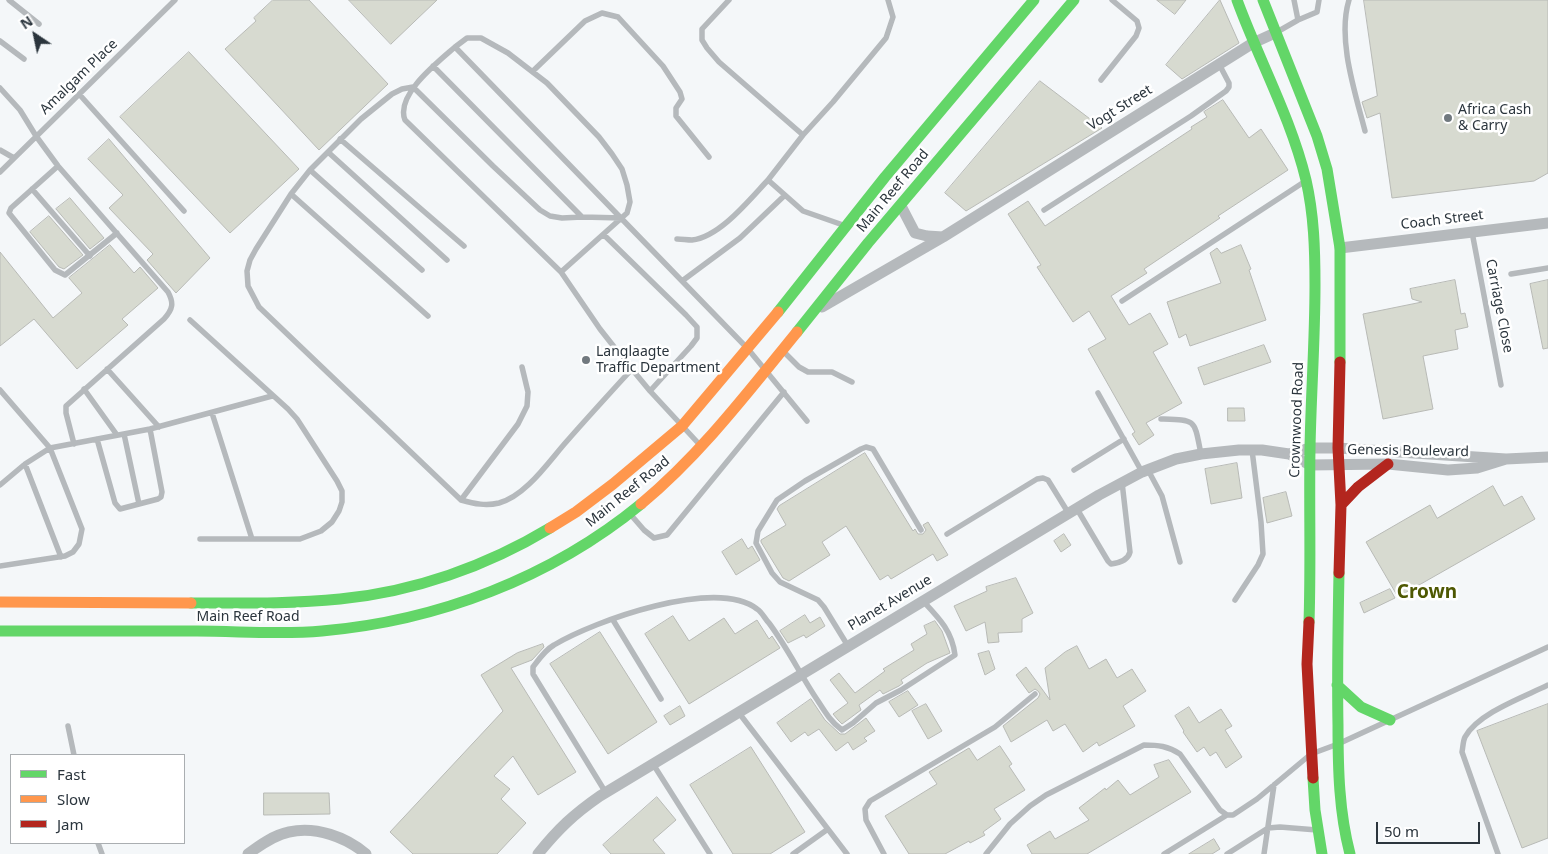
<!DOCTYPE html>
<html>
<head>
<meta charset="utf-8">
<style>
  body { margin:0 }
  #map { position:relative; width:1548px; height:854px; overflow:hidden; background:#f4f7f9; font-family:"Noto Sans",sans-serif }
  canvas { display:block }
  .legend { position:absolute; left:10px; top:754px; width:175px; height:90px; box-sizing:border-box; background:#fff; border:1px solid #aaaeb1; margin:0; padding:6px 9px; list-style:none; font-size:15px; color:#2b353d }
  .legend li { display:flex; align-items:center; gap:10px; height:25px }
  .legend b { width:25px; border:1px solid #aaaeb1 }
  .north { position:absolute; left:10px; top:10px; width:50px; height:50px; -webkit-text-stroke:4px #fff; paint-order:stroke; rotate:326deg; font-size:14px; font-weight:700; line-height:20px; text-align:center; color:#2b353d }
  .north::after { content:''; display:block; margin:auto; width:18px; height:22px; background:#2b353d; clip-path:polygon(50% 0,100% 100%,50% 72%,0 100%) }
  .scale { position:absolute; left:1376px; top:822px; width:104px; height:22px; box-sizing:border-box; border:2px solid #2b353d; border-top:0; padding-left:6px; font-size:15px; line-height:18px; white-space:nowrap; color:#2b353d; -webkit-text-stroke:4px #fff; paint-order:stroke }
</style>
</head>
<body>
<div id="map">
<canvas width="1548" height="854"></canvas>
<ul class="legend">
<li><b style="height:6px;background:#63d668"></b>Fast</li>
<li><b style="height:6px;background:#ff974d"></b>Slow</li>
<li><b style="height:6px;background:#b3261e"></b>Jam</li>
</ul>
<div class="north">N</div>
<div class="scale">50 m</div>
</div>
<script>
const c = document.querySelector('canvas').getContext('2d');
c.lineJoin = 'round';
function fillPath(path, color) { c.fillStyle = color; c.fill(path, 'evenodd'); }
function strokePath(path, color, width, dash) { c.strokeStyle = color; c.lineWidth = width; c.lineCap = dash ? 'butt' : 'round'; c.setLineDash(dash || []); c.stroke(path); }
function write(font, color, halo, rows, align = 'center') {
  c.font = font + ' "Noto Sans",sans-serif'; c.lineWidth = 5; c.setLineDash([]); c.textBaseline = 'middle'; c.strokeStyle = halo; c.fillStyle = color; for (const [text, x, y, turn = 0] of rows) {
    c.save(); c.translate(x, y); c.rotate((+turn || 0) * Math.PI / 180); c.textAlign = isNaN(turn) ? turn : align; if (halo) c.strokeText(text, 0, 0); c.fillText(text, 0, 0); c.restore();
  }
}
const building = new Path2D(`
  M273 0H309L388 84 319 150 225 49 256 21 254 18Z
  M349 0H437L391 44Z
  M1157 0H1186L1175 14Z
  M1220 0 1239 43 1182 79 1166 65Z
  M1364 0H1548V173L1534 181 1392 198 1380 113 1367 118 1362 102 1377 96Z
  M189 52 299 169 230 233 120 117Z
  M1040 81 1102 128 966 211 945 193Z
  M1223 100 1249 138 1261 129 1288 170 1218 216 1220 218 1144 269 1147 273 1111 296 1129 325 1150 313 1168 344 1153 352 1182 403 1146 423 1154 435 1139 445 1132 434 1135 432 1088 349 1106 339 1089 311 1073 322 1037 267 1041 265 1008 214 1028 201 1045 226 1192 129 1191 127 1207 117 1204 112Z
  M109 139 210 258 176 293 147 260 153 254 109 208 123 195 88 159Z
  M70 198 104 238 90 249 56 209Z
  M49 216 83 255 64 269 59 267 30 232Z
  M110 245 134 273 140 267 158 288 122 319 128 325 77 369 34 319 0 346V252L53 318 82 293 69 278Z
  M1241 245 1251 269 1249 270 1266 320 1190 346 1186 334 1179 338 1167 302 1221 283 1210 253 1217 248 1221 253Z
  M1455 280 1461 314 1465 313 1468 327 1455 330 1458 349 1423 356 1433 409 1383 419 1363 314 1422 302 1412 299 1410 289Z
  M1548 280V348L1543 349 1530 284Z
  M1264 345 1271 362 1204 385 1198 368Z
  M1228 408H1244L1245 421H1228Z
  M865 453 913 531 915 529 918 534H923L926 530 923 525 928 522 948 555 937 561 933 554 891 579 888 575 880 580 846 526 822 542 830 555 789 581 783 578 761 542V540L786 525 777 509 779 506Z
  M1237 463 1242 498 1211 504 1205 469Z
  M1493 486 1504 506 1522 496 1535 519 1398 597 1366 542 1430 505 1437 518Z
  M1286 492 1292 516 1267 523 1263 498Z
  M1064 534 1071 545 1061 552 1054 541Z
  M742 539 748 549 752 546 760 560 736 575 722 552Z
  M1016 578 1033 613 1022 619V632L998 633 999 642 988 643 985 622 966 631 954 606 987 591 986 587Z
  M1390 589 1395 598 1364 613 1360 603Z
  M805 615 810 623 820 617 825 626 806 638 804 635 788 643 780 631Z
  M673 616 689 641 724 618 735 634 757 620 769 639 772 636 780 648 689 704 645 634Z
  M935 621 942 631 950 653 927 663 901 680 903 683 899 686 883 694 880 690 859 705 861 710 842 724 838 720 833 714 848 703 830 680 839 673 855 693 885 671 883 669 914 650 911 644 927 634 924 626Z
  M600 632 657 722 608 754 550 664Z
  M543 644 544 647 532 660 511 668 576 772 538 795 513 756 494 776 510 789 501 799 526 823 497 854H413L390 832 503 711 481 675 517 653Z
  M1077 646 1089 669 1106 659 1117 678 1132 669 1146 691 1123 706 1135 726 1099 746 1097 742 1083 752 1065 724 1053 731 1047 720 1011 742 1003 726 1038 698 1040 694 1038 691 1035 689 1029 693 1016 675 1026 667 1050 700 1045 668 1065 652Z
  M989 651 995 669 985 675 978 654Z
  M908 691 918 705 899 717 889 702Z
  M811 699 825 720 840 734H845L866 718 875 731 864 738 867 741 853 750 848 742 836 751 819 729 808 736 805 732 791 742 777 723Z
  M926 704 942 731 928 739 912 711Z
  M1548 704V838L1522 848 1477 731Z
  M680 706 685 716 670 725 664 716Z
  M1189 707 1199 723 1221 709 1232 726 1225 730 1242 757 1226 768 1216 752 1210 756 1204 747 1197 752 1183 732 1184 731 1175 716Z
  M1000 746 1012 764 1009 766 1025 790 994 809 1001 819 983 832 985 835 970 843 969 841 945 854H909L885 816 937 784 929 772 969 748 977 760Z
  M751 747 805 832 770 854H733L690 785Z
  M1169 760 1191 792 1087 854H1032L1027 845 1050 831 1055 839 1089 820 1079 808 1105 788 1106 790 1118 780 1130 795 1159 777 1154 765Z
  M264 793H329L330 814 264 815Z
  M657 797 676 820 653 840 665 854H611L603 845Z
  M1214 839 1220 849 1212 854H1189Z`);
const lane = new Path2D(`
  M9 0 39 24
  M729 0 702 29V40L707 48 719 62 803 135
  M1349 0C1337 39 1355 92 1365 131
  M1298 20 1317 12 1319 0
  M1277 32 1298 20 1294 0
  M0 41 24 59
  M455 47 467 38H481L508 53 547 83 599 137 612 154 622 169 627 185 630 202 627 213 561 272
  M433 66 582 217 622 218
  M533 71 585 21 602 13 618 17 663 66 680 92 682 99 676 108V116L709 157
  M1101 80 1136 36 1139 28 1137 21 1112 0
  M0 88 20 110 36 136 58 166 168 292C174 303 173 309 164 319L66 406V413L74 444
  M79 94 184 211
  M340 139 464 246
  M0 150 14 158
  M328 152 447 260
  M58 166 11 208 9 213 55 270 65 275 117 233
  M310 170 422 270
  M0 172 175 0
  M32 189 90 256
  M291 194 428 316
  M1044 210 1191 116 1226 91 1229 87V83L1219 64
  M582 217 562 218 550 216 540 210 493 166 413 87 402 89 392 94 361 119 310 170 291 194 256 249 250 260 247 271 248 286 259 307 461 500C475 504 486 506 499 503 526 496 549 461 567 441 588 417 610 393 632 369
  M843 225 803 211 768 180 803 135 833 102 886 38 893 17 888 0
  M1472 232 1501 385
  M604 235 686 315 697 327V338L691 346 650 391
  M677 239C682 239 687 240 692 240 720 237 750 199 768 180
  M1511 274 1548 268
  M682 281 740 238 784 196
  M1122 301 1304 182
  M190 320 288 409 297 419 337 481 342 491V502L339 511 332 522 321 531 300 539H200
  M784 352 799 367 808 372H832L852 382
  M107 369 159 427
  M84 389 117 435
  M0 390 50 448 82 529 79 544 73 552 65 556 0 566
  M1098 393 1142 472
  M212 413 252 539
  M1161 419C1197 420 1194 419 1201 454
  M124 434 139 504
  M97 439 115 503 120 509 158 499 161 497 162 492 150 429
  M699 444 650 391 626 362 600 329 561 272 405 120C395 95 438 62 455 47L748 349 807 421
  M25 464 61 557
  M1074 470 1124 439
  M1148 470 1162 496 1180 562
  M0 485 25 464 50 448 150 429 272 396
  M461 500 518 424 527 406 528 392 522 367
  M1077 509 1108 561 1111 564C1119 563 1128 560 1130 552L1122 482
  M631 515 644 530 654 538 667 535 784 392
  M947 534 1037 479 1043 478 1048 480 1069 514
  M1235 600 1258 565 1263 554 1261 522 1252 450
  M613 620 661 699
  M848 646 824 607 818 600 780 582 772 573 756 543 758 531 777 500 805 481 861 449 866 447 873 449 921 530
  M739 713 847 854
  M68 726 74 755
  M653 764 710 854
  M606 793 533 674V667C539 659 545 650 554 645 594 621 716 577 757 609 762 612 765 619 769 623 787 647 801 676 818 701 825 712 831 722 842 730L853 723 876 703 901 690 955 655C952 631 939 618 923 601
  M98 843 102 854
  M793 854 828 829
  M884 854 866 820 865 809 870 801 995 727 1035 694
  M986 854 1010 824 1030 806 1046 795 1144 745C1158 745 1168 746 1180 754L1220 810 1227 815H1233L1257 799 1311 754 1338 744 1548 647
  M1164 854 1227 815
  M1227 854 1268 828 1280 827 1317 830
  M1264 854 1274 785
  M1498 854 1462 752C1463 747 1463 741 1465 737 1478 713 1524 697 1548 685`);
const street = new Path2D(`
  M901 206 915 233 927 236 943 237
  M1340 248 1548 223
  M822 307 943 237 1253 43 1275 33
  M1289 454 1310 448H1338L1506 459 1548 457
  M248 854C260 845 274 835 289 832 316 826 346 837 366 854
  M538 854C558 829 574 814 600 796L1099 495 1142 472 1176 459 1201 454 1239 450H1262L1289 454 1310 465 1388 464 1448 470 1477 468 1506 459`);
const fast = new Path2D(`
  M1237 0C1259 60 1291 118 1306 180 1314 215 1315 250 1315 285 1315 340 1311 394 1310 448 1309 506 1311 564 1309 622
  M1263 0 1317 136 1327 169 1340 248V362
  M778 312 885 177 1034 0
  M797 332 868 243 1074 0
  M1339 573C1338 624 1337 675 1338 725 1338 769 1339 812 1350 854
  M191 603C241 603 291 604 340 599 414 592 487 566 550 528
  M0 631C66 631 131 631 197 631 239 631 280 635 322 631 437 621 551 578 641 504
  M1337 685 1361 707 1390 720
  M1313 778 1315 810 1322 854`);
const slow = new Path2D(`
  M641 504C701 454 748 392 797 332
  M550 528 576 512 613 484 682 426 778 312
  M0 602 191 603`);
const jam = new Path2D(`
  M1341 505 1358 487 1388 464
  M1339 573 1341 505 1338 448 1340 362
  M1309 622 1307 664 1313 778`);
const markers = [
  [1448,118,5,"#71797f"],
  [586,360,5,"#71797f"]
];
const streetNames = [
  ["Amalgam Place",79,77,-44],
  ["Vogt Street",1120,108,-32],
  ["Main Reef Road",893,191,-50],
  ["Coach Street",1442,220,-7],
  ["Carriage Close",1499,306,79],
  ["Crownwood Road",1297,420,-88],
  ["Genesis Boulevard",1408,451,1],
  ["Main Reef Road",628,492,-39],
  ["Planet Avenue",890,603,-31],
  ["Main Reef Road",248,617]
];
const poiNames = [
  ["Africa Cash",1458,110],
  ["& Carry",1458,126],
  ["Langlaagte",596,352],
  ["Traffic Department",596,368]
];
const districtNames = [
  ["Crown",1427,593]
];
fillPath(building, '#d7dad0');
strokePath(building, '#b8bab6', 1);
strokePath(lane, '#b5b9bc', 5.5);
strokePath(street, '#b5b9bc', 11);
strokePath(fast, '#63d668', 11);
strokePath(slow, '#ff974d', 11);
strokePath(jam, '#b3261e', 11);
for (const [x, y, r, color] of markers) { const dot = new Path2D(); dot.arc(x, y, r, 0, 2 * Math.PI); c.fillStyle = color; c.fill(dot); strokePath(dot, '#fff', 2); }
write('14px', '#2b353d', '#fff', streetNames);
write('14px', '#2b353d', '#fff', poiNames, 'left');
write('bold 19px', '#4e5802', '#fff', districtNames);
</script>
</body>
</html>
